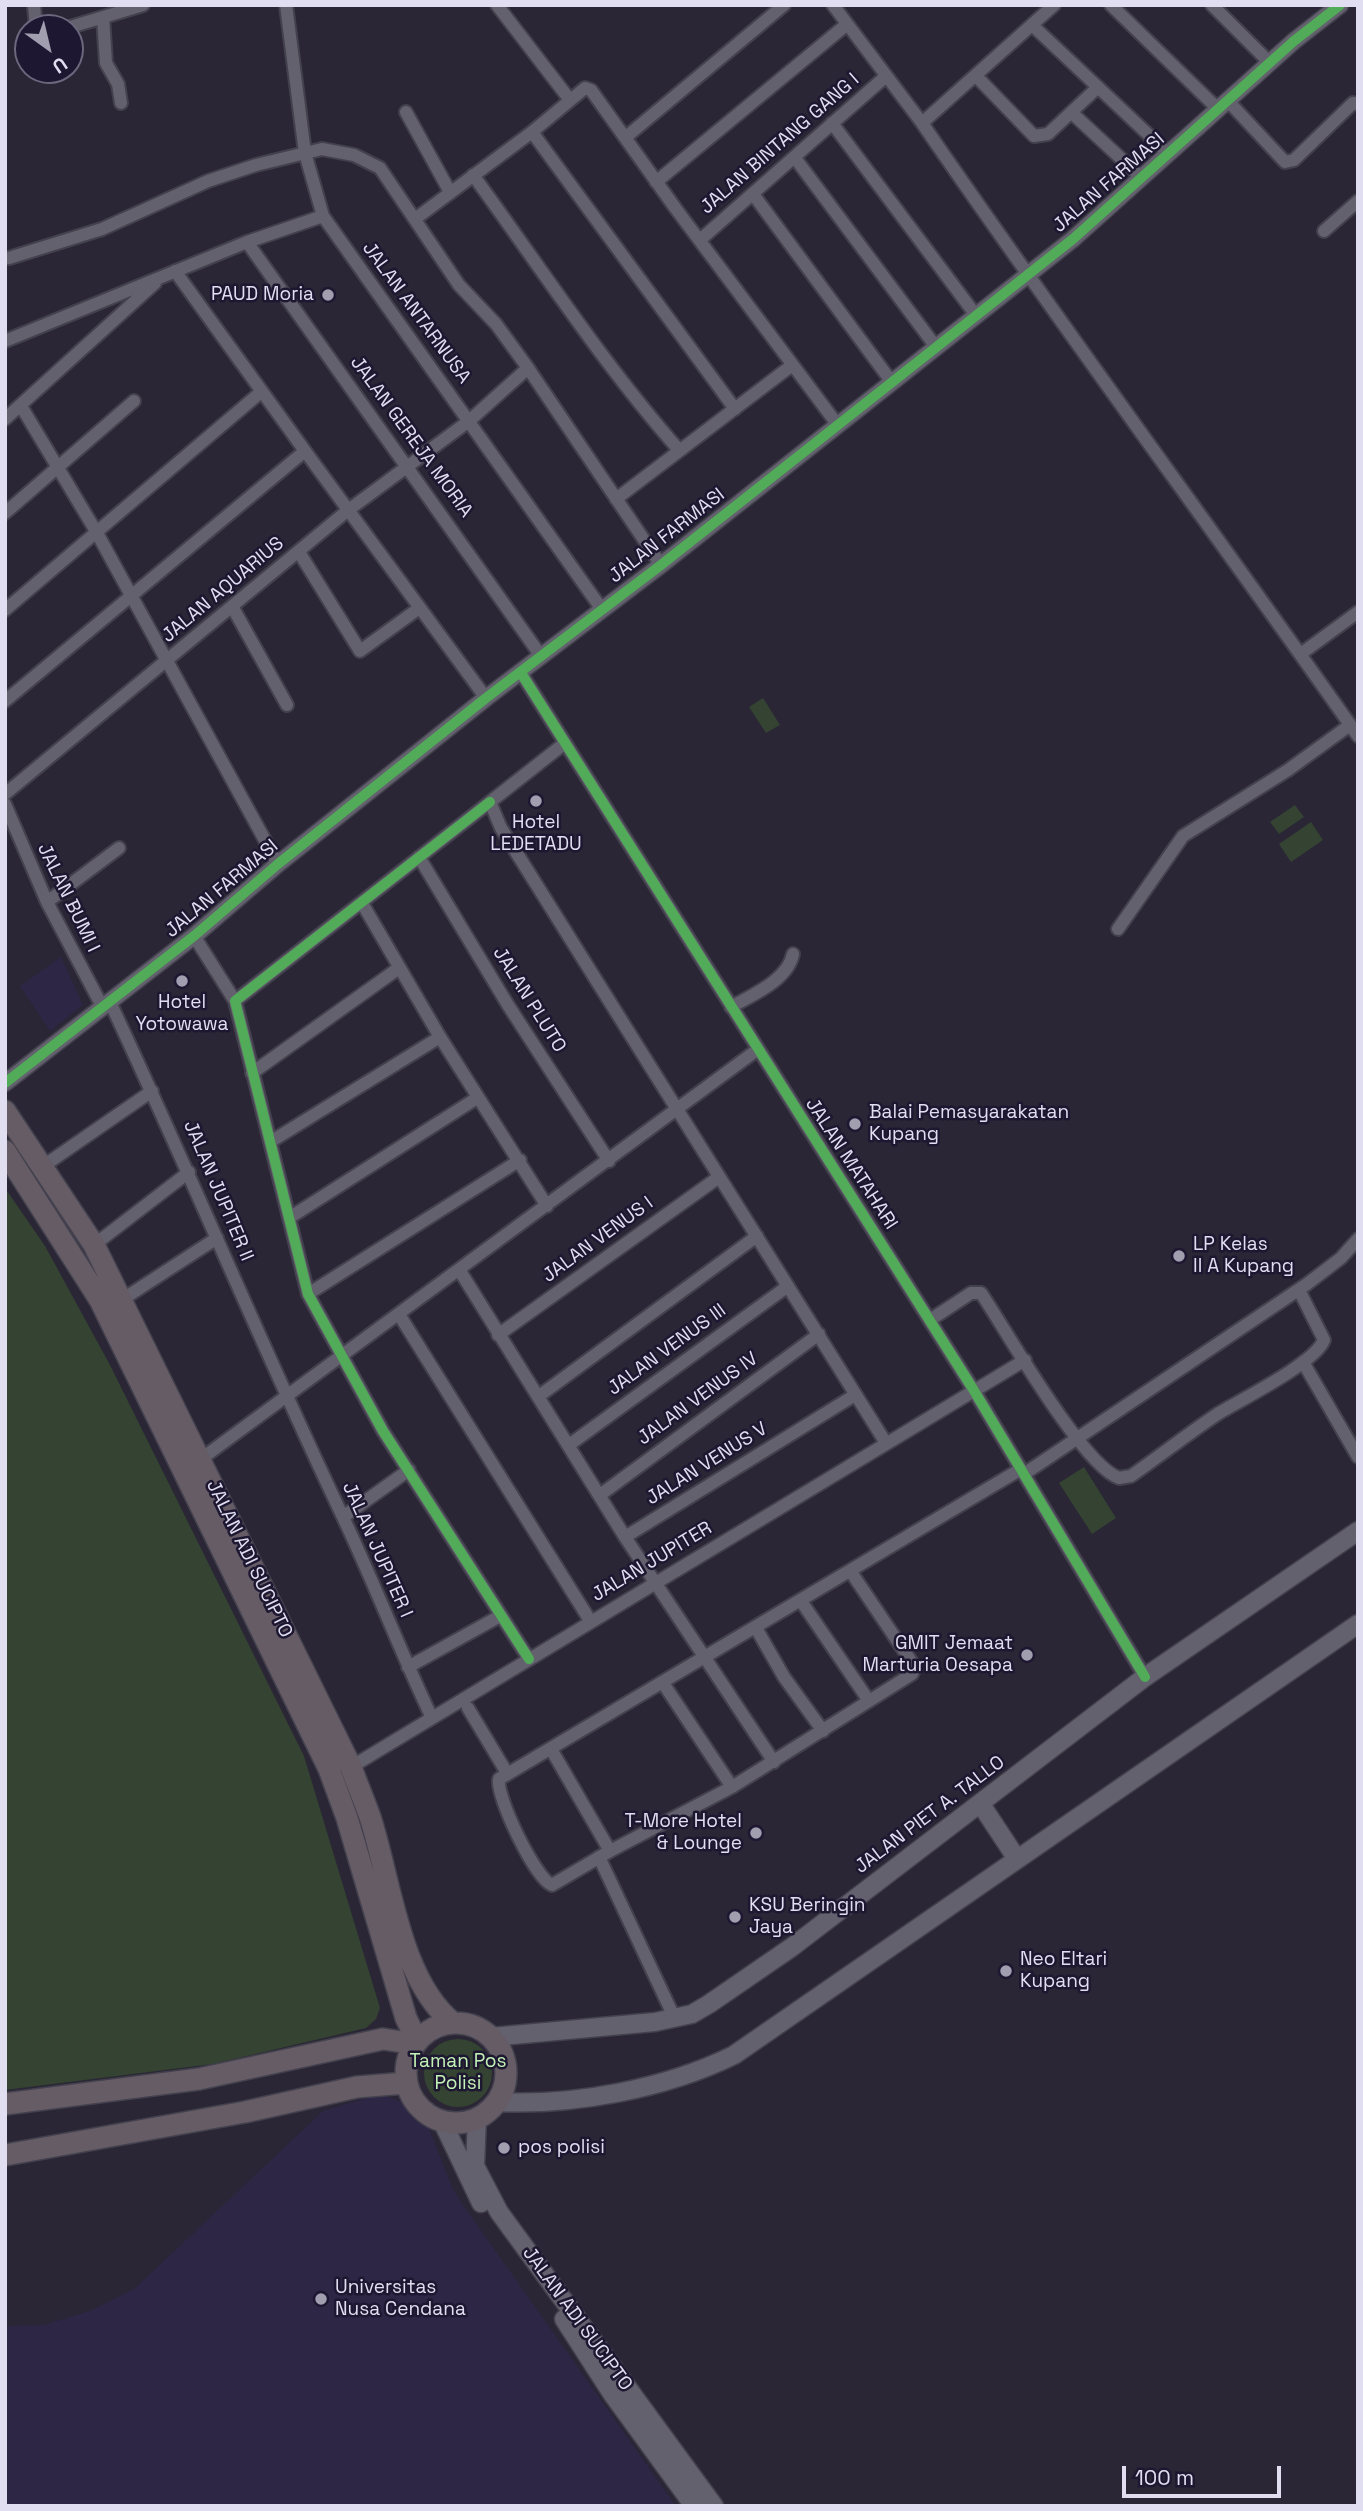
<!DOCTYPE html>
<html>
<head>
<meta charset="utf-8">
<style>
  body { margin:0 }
  #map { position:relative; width:1363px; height:2511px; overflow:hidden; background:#2a2635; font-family:"Space Grotesk",sans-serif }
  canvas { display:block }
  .frame { position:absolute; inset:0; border:7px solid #e0def0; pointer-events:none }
  .north { position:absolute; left:14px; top:14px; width:70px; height:70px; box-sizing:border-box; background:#1d1731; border:2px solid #6b677d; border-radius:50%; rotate:146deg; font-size:19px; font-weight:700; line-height:28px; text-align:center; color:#e0def0 }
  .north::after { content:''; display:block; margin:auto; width:24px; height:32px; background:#a09eaf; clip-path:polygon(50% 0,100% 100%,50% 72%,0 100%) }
  .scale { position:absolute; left:1122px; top:2466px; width:159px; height:32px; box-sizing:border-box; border:4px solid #e0def0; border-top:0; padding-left:9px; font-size:21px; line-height:24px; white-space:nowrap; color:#e0def0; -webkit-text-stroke:5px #1d1731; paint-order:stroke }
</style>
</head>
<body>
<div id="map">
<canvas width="1363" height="2511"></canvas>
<div class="frame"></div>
<div class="north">U</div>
<div class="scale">100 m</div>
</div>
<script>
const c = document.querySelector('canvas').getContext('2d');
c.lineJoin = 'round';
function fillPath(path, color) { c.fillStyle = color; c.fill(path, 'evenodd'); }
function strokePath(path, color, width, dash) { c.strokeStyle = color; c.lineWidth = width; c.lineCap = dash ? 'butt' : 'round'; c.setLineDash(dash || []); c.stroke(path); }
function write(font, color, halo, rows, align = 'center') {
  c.font = font + ' "Space Grotesk",sans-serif'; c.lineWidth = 5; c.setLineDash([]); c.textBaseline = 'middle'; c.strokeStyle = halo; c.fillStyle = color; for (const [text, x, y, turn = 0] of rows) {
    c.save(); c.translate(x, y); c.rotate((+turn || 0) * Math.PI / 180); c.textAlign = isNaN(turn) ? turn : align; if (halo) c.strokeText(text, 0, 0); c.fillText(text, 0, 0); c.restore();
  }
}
const built = new Path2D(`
  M61 957 83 1005 50 1031 20 986Z
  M380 2094 402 2102 427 2123 452 2187 463 2205 676 2506H5V2326L44 2325 92 2310 134 2289 323 2111Z`);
const green = new Path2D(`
  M763 698 780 725 766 733 749 707Z
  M1295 805 1304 817 1279 834 1270 822Z
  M1311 822 1323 840 1291 862 1279 844Z
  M5 1188 45 1246 110 1365 304 1756 380 2008 376 2019 366 2028 213 2064 5 2090Z
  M1084 1467 1116 1518 1092 1534 1059 1483Z
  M424 2073a34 34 0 1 1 68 0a34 34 0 1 1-68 0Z`);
const minor = new Path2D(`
  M34 5 36 28
  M286 5 305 153 323 216 601 608
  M497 5 570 100
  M833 5 922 123
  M1054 5 922 123C1064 330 1214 531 1358 736
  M1111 5 1219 110
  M1212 5 1270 63
  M103 17 106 63 118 84 121 103
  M1032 25 1169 154
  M67 28 143 5
  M976 76 1034 136 1048 134 1097 88
  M1229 102 1285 162 1294 160 1353 103 1358 104
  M406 112 450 192
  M1072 113 1142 178
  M832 123 975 314
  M532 132 585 88 591 90 676 209 837 424
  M626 137 784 5
  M795 158 936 347
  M473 175C541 268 603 364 679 450
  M656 182 846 25
  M753 194 891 381
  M415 219 532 132 735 409
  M1324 231 1358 201
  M700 240 885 77
  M247 242 541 656
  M9 258 102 229 208 181 256 165 322 149 354 155 380 168 459 285 496 324 528 368 661 565
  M5 341 247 242 323 216
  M21 406 97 533 278 864
  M5 419 155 283
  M305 451 486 698
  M616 499 791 366
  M5 513 134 401
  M299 552 360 651 418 609
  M233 608 287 705
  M5 610 261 392
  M1302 653 1358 612
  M521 673 973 1389 1145 1677
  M5 701 305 451 175 271
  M565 743 490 802 501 828 886 1443
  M5 794 347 511 469 421 528 368
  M490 802 235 1001 308 1294 383 1431 529 1659
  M5 804 47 902 102 1006
  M419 857 508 1005 609 1161
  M47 902 119 848
  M362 903 440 1037 547 1206
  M1118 929 1183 836 1288 770 1350 725
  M194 936 235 1001
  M109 1000C189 1170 261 1345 342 1515 374 1582 400 1651 432 1718
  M731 1007C752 995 788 980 793 954
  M252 1073 399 968
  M270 1142 440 1037
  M42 1167 152 1091
  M289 1218 477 1098
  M94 1245 189 1172
  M460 1271 625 1537
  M308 1294 520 1160
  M120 1301 217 1238
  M400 1316 591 1622
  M930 1320 971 1293H981C1006 1330 1082 1465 1119 1478L1131 1476C1161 1455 1189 1433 1219 1413 1242 1399 1315 1363 1324 1340L1299 1290
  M498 1335 719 1177
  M1303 1362 1358 1457
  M539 1396 757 1236
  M569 1445 788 1286
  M201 1459 757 1050
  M1024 1474 1307 1284 1341 1258 1358 1239
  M600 1495 819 1334
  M343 1517 409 1470
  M801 1601 869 1701
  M756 1628 784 1677 823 1731
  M408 1667 500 1616
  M663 1683 732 1787
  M468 1708 507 1773
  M551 1749 610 1851 552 1885C535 1878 496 1797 499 1779L1021 1469
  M774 1762 625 1537 855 1395
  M351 1767 1025 1360
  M610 1851 732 1787 912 1674 915 1667 851 1572
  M599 1857 675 2019`);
const tertiary = new Path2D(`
  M5 1083 194 936 278 864 486 698 661 565 1073 239 1294 41 1340 5`);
const secondary = new Path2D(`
  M980 1803 1017 1859
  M491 2037 655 2022 692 2014 709 2004 792 1947 1145 1677 1358 1531
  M496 2102C573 2106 665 2089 734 2055L1358 1624
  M477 2118 475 2166 499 2212 714 2506
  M442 2121 481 2203
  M564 2319 613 2395 694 2506`);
const trunk = new Path2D(`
  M5 1111 94 1245 351 1767C357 1784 364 1800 370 1817 391 1881 399 1979 453 2023
  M5 1151 100 1300 329 1769 347 1818 406 2018 417 2041
  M406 2073a50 50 0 1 1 100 0a50 50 0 1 1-100 0Z
  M5 2104 199 2079 383 2039 415 2044
  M5 2155 245 2112 357 2087 406 2083`);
const cycleway = new Path2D(`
  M521 673 973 1389 1145 1677
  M490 802 235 1001 308 1294 383 1431 529 1659
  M5 1083 194 936 278 864 486 698 661 565 1073 239 1294 41 1340 5`);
const markers = [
  [328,295,7,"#a09eaf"],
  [536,801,7,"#a09eaf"],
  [182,981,7,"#a09eaf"],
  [855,1124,7,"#a09eaf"],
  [1179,1256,7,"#a09eaf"],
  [1027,1655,7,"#a09eaf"],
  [756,1833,7,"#a09eaf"],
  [735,1917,7,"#a09eaf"],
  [1006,1971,7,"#a09eaf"],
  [504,2148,7,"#a09eaf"],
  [321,2299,7,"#a09eaf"]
];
const streetNames = [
  ["JALAN BINTANG GANG I",780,144,-41],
  ["JALAN FARMASI",1109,183,-41],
  ["JALAN ANTARNUSA",416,313,54],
  ["JALAN GEREJA MORIA",411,437,54],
  ["JALAN FARMASI",667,536,-38],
  ["JALAN AQUARIUS",223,590,-40],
  ["JALAN FARMASI",222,889,-40],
  ["JALAN BUMI I",68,898,64],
  ["JALAN PLUTO",529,1000,58],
  ["JALAN MATAHARI",851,1164,57],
  ["JALAN JUPITER II",218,1191,67],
  ["JALAN VENUS I",598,1240,-36],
  ["JALAN VENUS III",667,1350,-36],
  ["JALAN VENUS IV",698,1399,-36],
  ["JALAN VENUS V",707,1464,-32],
  ["JALAN JUPITER I",377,1550,66],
  ["JALAN ADI SUCIPTO",249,1559,64],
  ["JALAN JUPITER",652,1562,-31],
  ["JALAN PIET A. TALLO",930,1815,-37],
  ["JALAN ADI SUCIPTO",577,2319,54]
];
const poiNames = [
  ["PAUD Moria",314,295,"right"],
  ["Hotel",536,823,"center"],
  ["LEDETADU",536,845,"center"],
  ["Hotel",182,1003,"center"],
  ["Yotowawa",182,1025,"center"],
  ["Balai Pemasyarakatan",869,1113],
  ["Kupang",869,1135],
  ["LP Kelas",1193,1245],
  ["II A Kupang",1193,1267],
  ["GMIT Jemaat",1013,1644,"right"],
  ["Marturia Oesapa",1013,1666,"right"],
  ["T-More Hotel",742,1822,"right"],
  ["& Lounge",742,1844,"right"],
  ["KSU Beringin",749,1906],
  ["Jaya",749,1928],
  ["Neo Eltari",1020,1960],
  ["Kupang",1020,1982],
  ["pos polisi",518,2148],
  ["Universitas",335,2288],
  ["Nusa Cendana",335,2310]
];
const parkNames = [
  ["Taman Pos",458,2062],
  ["Polisi",458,2084]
];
fillPath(built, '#2d2645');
fillPath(green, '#344332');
strokePath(minor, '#44414e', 16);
strokePath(tertiary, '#44414e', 19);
strokePath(secondary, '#44414e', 21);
strokePath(trunk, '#44414e', 24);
strokePath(minor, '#63616d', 12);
strokePath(tertiary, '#63616d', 16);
strokePath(secondary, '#63616d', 18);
strokePath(trunk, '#655c66', 21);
strokePath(cycleway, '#51ab58', 10);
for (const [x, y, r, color] of markers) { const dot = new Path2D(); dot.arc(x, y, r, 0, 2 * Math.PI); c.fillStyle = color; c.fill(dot); strokePath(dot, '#1d1731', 2.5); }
write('19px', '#e0def0', '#1d1731', streetNames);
write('19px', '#e0def0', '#1d1731', poiNames, 'left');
write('19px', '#c3f2b6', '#1d1731', parkNames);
</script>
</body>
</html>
